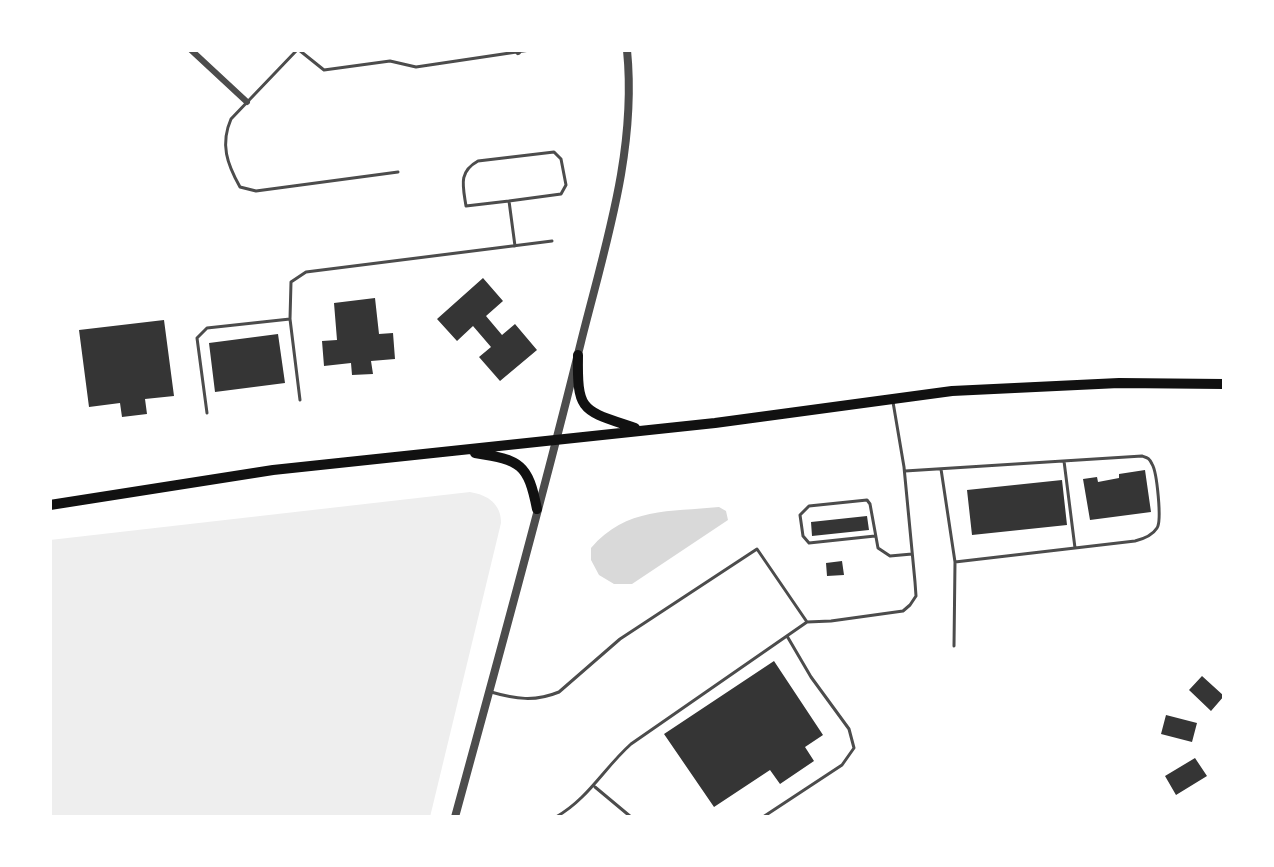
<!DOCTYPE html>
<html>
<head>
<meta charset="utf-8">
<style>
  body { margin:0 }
  #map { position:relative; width:1274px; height:867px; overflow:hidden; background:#fff; font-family:Figtree,sans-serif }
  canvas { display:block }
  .frame { position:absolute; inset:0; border:52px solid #fff; pointer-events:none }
</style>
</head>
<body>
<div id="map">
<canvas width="1274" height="867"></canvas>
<div class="frame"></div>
</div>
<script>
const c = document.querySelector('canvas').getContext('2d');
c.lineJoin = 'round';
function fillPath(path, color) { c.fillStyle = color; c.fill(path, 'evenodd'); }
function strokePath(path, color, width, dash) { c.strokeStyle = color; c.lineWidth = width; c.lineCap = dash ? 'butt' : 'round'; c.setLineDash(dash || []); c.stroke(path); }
const green = new Path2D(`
  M470 492C488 495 501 504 501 523L430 817H50V540Z`);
const water = new Path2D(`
  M719 507 726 511 728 520 632 584H614L599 575 591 560V548C626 507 670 512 719 507Z`);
const building = new Path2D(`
  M483 278 503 301 486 316 502 335 515 324 537 350 500 381 479 357 491 347 473 326 457 341 437 319Z
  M375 298 379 334 393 333 395 359 371 361 373 374 352 375 351 363 324 366 322 341 337 340 334 303Z
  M164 320 174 396 145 399 147 414 122 417 120 403 89 407 79 330Z
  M278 334 285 383 215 392 209 343Z
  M1145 470 1151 512 1090 520 1083 479 1097 477 1098 482 1119 478V474Z
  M1062 480 1067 525 972 535 967 490Z
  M867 516 869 530 812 536 811 522Z
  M842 561 844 575 827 576 826 563Z
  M774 661 823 735 805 747 814 761 780 784 770 770 714 807 664 734Z
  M1202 676 1224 696 1211 711 1189 690Z
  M1166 715 1197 723 1192 742 1161 734Z
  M1195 758 1207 776 1176 795 1165 776Z`);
const service = new Path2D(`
  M297 50 231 119C220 144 227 164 240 187L256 191 398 172
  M299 50 324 70 390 61 416 67 530 50
  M509 201 466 206C463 186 458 172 478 161L554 152 561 159 566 185 561 194 509 201 515 246
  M300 400 290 319 291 282 306 272 552 241
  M207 413 197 338 207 328 290 319
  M1064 461 1075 548
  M941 469 955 562 954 646
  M905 471 1142 456C1148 458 1149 458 1152 464 1157 472 1162 521 1157 528 1152 536 1143 539 1135 541L955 562
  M875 536 809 543 803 536 800 515 809 506 867 500 870 504 878 548 890 556 912 554
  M491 692C515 699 535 702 559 692L620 639 757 549 807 622
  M595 787 631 817
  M556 817C588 799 604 768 631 744L807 622 831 621 903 611 910 605 916 596 915 582 904 467 893 402
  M763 817 842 765 854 748 849 729 811 677 787 636`);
const minor = new Path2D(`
  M191 50 247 102
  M517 50 518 52`);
const tertiary = new Path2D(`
  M455 817C498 659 542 501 581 342 605 246 637 150 627 50`);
const primary = new Path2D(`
  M578 355C577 413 582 410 635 428
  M475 453C521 460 528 464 537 509
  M50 505 273 470 715 423 952 391 1119 383 1224 384`);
fillPath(green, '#eee');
fillPath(water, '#d9d9d9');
fillPath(building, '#353535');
strokePath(service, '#4c4c4c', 3);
strokePath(minor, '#4c4c4c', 6);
strokePath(tertiary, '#4c4c4c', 8);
strokePath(primary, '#111', 10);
</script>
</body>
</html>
